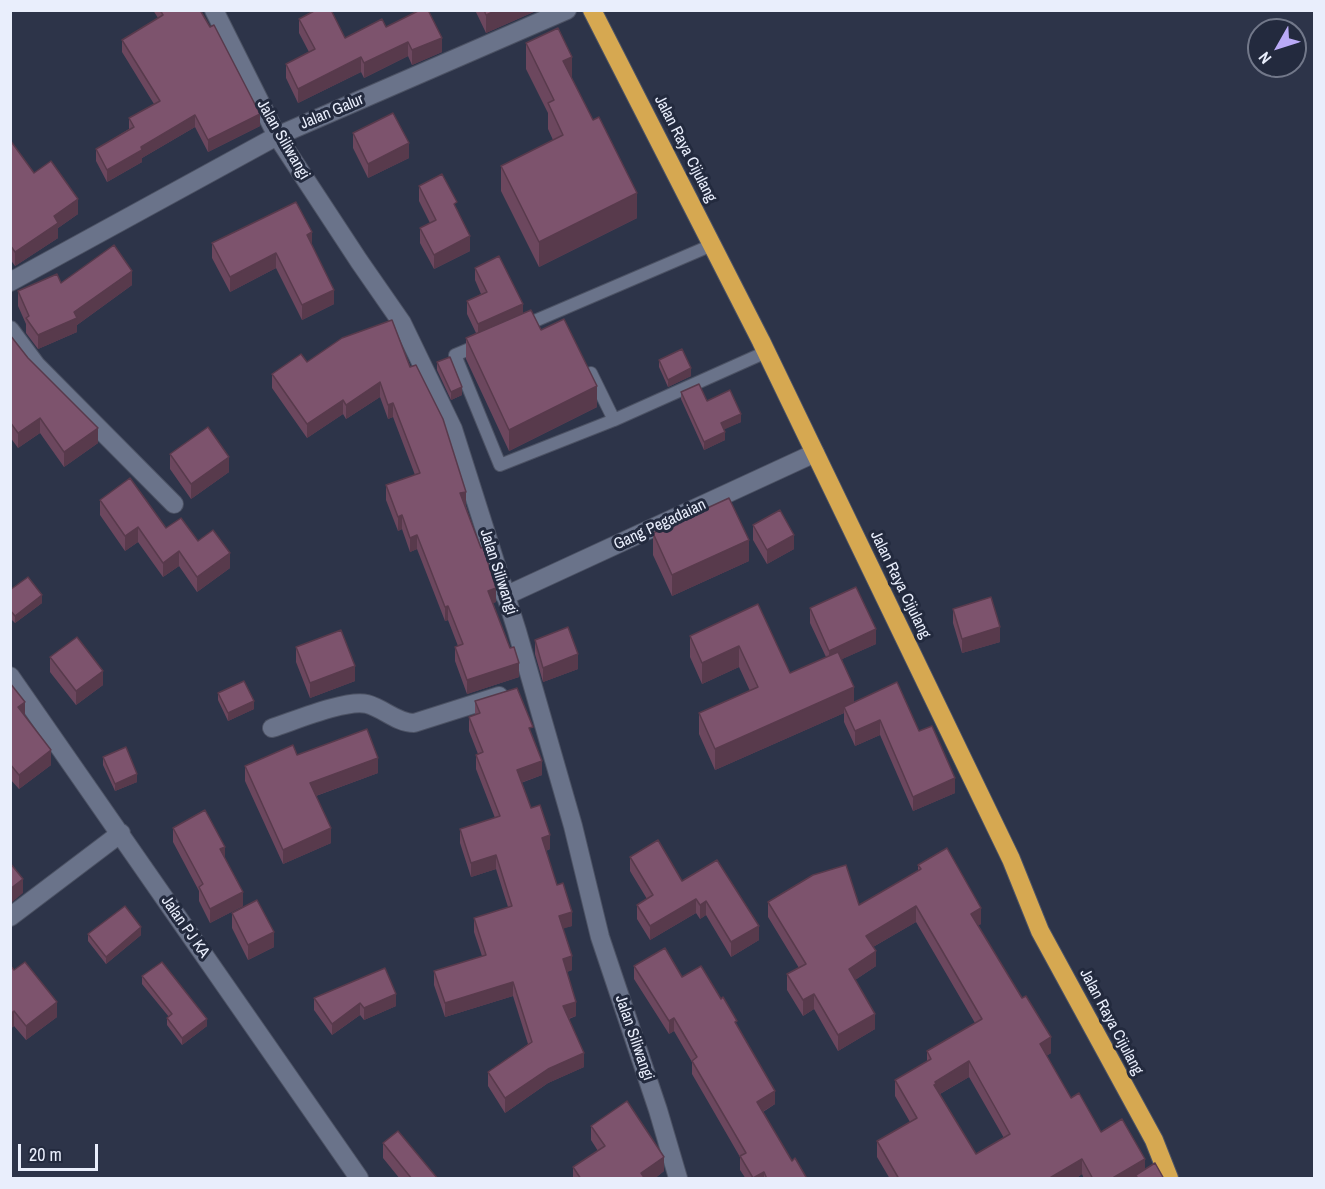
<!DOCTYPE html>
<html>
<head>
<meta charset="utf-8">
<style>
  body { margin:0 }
  #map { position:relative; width:1325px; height:1189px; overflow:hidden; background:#2d3449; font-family:"Archivo Narrow",sans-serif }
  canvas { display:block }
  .frame { position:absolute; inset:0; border:12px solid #e9eefc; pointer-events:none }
  .north { position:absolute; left:1247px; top:18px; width:60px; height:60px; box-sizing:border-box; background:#232a3e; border:2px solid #72788a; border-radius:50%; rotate:231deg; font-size:16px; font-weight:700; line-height:24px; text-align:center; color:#e9eefc }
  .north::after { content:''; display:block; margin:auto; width:21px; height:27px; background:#baaaf7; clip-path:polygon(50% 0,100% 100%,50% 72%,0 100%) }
  .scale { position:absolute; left:18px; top:1144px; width:80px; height:27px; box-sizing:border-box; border:3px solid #e9eefc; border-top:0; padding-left:8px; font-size:18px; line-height:21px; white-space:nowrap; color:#e9eefc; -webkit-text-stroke:4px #232a3e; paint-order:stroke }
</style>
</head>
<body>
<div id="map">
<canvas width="1325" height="1189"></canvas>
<div class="frame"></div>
<div class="north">N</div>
<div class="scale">20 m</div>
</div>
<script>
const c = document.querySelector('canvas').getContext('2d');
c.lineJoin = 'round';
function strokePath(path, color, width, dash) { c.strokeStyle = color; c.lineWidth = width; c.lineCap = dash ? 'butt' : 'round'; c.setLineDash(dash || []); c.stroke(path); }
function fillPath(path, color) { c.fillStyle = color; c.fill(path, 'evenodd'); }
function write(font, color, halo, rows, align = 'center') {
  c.font = font + ' "Archivo Narrow",sans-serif'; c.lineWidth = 6; c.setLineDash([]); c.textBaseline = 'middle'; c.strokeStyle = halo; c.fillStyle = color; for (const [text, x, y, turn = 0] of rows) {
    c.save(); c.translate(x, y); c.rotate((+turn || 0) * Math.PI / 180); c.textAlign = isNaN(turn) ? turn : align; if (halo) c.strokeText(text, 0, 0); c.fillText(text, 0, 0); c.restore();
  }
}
const lane = new Path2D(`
  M523 326 712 245
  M479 345 455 355 500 465 614 420
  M591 373 614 420 766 352`);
const street = new Path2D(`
  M214 10 277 136 359 261 402 323 453 429 517 631 573 826 600 937 658 1110 678 1178
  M10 282 277 136 567 10
  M10 330 36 365 174 504
  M505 596 815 453
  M10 676 359 1178
  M272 728C294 721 346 699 367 704 383 708 397 723 414 723L499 696
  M10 917 121 833`);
const highway = new Path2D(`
  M592 10 761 341 1011 859 1040 931 1154 1140 1169 1178`);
const wall = new Path2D(`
  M153 10H200L260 126 208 152 195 127 142 158V162L107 182 96 161V149L129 129V118L154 104 122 52V40L158 18Z
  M475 10H538L486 33Z
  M299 19 345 38 386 27 442 52 412 65 408 56 364 78 361 72 298 103 286 78V64L309 52 299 33Z
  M526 43 572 80 637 218 539 267 501 191V166L553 140 548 129V113L526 69Z
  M353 133 409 158 368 178 353 148Z
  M10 140 34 173 78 214 58 228V238L15 266 10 259Z
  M419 186 457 209 470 251 434 269 420 243V228L430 223 419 201Z
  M212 243 312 245 334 304 302 320 276 268 230 292 212 258Z
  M475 268 541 330 597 407 509 451 466 359V338L476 333 467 314V301L481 294 475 280Z
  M61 283 132 285 77 325V332L38 349 26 333V324L18 306V291Z
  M392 320 466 506 496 602 493 603 519 677 467 694 455 661V647L458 646 448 620 445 621 417 549 410 552 402 529 398 531 386 500V485L415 475 393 417 388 419 380 397 346 419 343 414 307 438 272 388V374L307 362Z
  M10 335 28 358 98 443 64 467 40 433 18 448 10 437Z
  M659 360 691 376 668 387 659 367Z
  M437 362 462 395 451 400 437 370Z
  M681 392 707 401 741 422 724 429 725 440 704 450 681 399Z
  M170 454 229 472 191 499 170 469Z
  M100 500 198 541 230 568 197 592 179 566 163 577 138 542 125 551 100 515Z
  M753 525 794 549 767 564 753 540Z
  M653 533 749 561 672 596 653 555Z
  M10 590 42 603 15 623 10 618Z
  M758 604 790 673 826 657 810 623V608L876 644 842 659 854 702 919 731 955 793 913 811 880 735 855 746 844 722V713L715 770 699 734V713L750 691 739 667 702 684 690 657V636Z
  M953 609 1000 642 962 653 953 623Z
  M535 640 578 669 543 682 535 654Z
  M296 647 355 681 310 698 296 662Z
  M50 657 103 685 76 705 50 672Z
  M10 683 25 716 51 765 19 789 10 779Z
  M218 693 254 709 228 721 218 700Z
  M475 701 533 737 542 775 521 783 531 808 550 849 546 851 557 885 572 926 563 928 572 970 567 972 576 1016 569 1019 584 1067 548 1083 505 1113 488 1086V1072L528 1044 513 996 445 1017 434 985V971L482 956 474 932V918L508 907 496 869 471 877 460 843V829L495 818 476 769V755L478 754 469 731V717L475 715Z
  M297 755 378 773 316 796 331 843 283 864 245 781V766Z
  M103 757 137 782 115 791 103 765Z
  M173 828 225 859 243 906 210 923 199 901V891L173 842Z
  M630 857 682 881 759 940 731 957 706 915 700 919 696 913 650 940 637 919V905L647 899 630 871Z
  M918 865 981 924 978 925 1051 1053 1046 1056 1071 1098 1101 1132 1145 1169 1164 1179H1084L1082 1174 1075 1179H890L877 1157V1141L910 1122 895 1096V1080L927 1062V1051L975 1023 916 922 873 947 876 966 855 980 875 1029 838 1051 814 1009 803 1016 787 990V974L799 968 768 917V902L859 905 918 871ZM969 1077 1004 1138 976 1154 940 1094Z
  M232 913 274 947 248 960 232 928Z
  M88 934 141 935 106 964 88 941Z
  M10 965 57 1017 26 1040 14 1026 10 1029Z
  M634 966 682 977 737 1025 775 1104 763 1112 792 1161 806 1179H746L740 1170V1157L692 1074V1062L674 1031 669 1034 634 979Z
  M142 976 207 1026 182 1045 167 1025V1018L169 1017 142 984Z
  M314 998 396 1006 364 1020 360 1015 332 1035 314 1010Z
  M591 1126 664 1171 654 1179H573V1167L598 1151 591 1140Z
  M383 1143 438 1179H400L383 1158Z`);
const shadedWall = new Path2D(`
  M497 10H538L486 33V15Z
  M442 38V52L412 65V50Z
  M408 42V56L364 78V63Z
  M361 57V72L298 103V89Z
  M572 57V82L563 61Z
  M260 114V126L208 152V140Z
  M195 115V127L142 158V162L107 182V170L141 147Z
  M409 143V158L368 178V164Z
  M637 193V218L539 267V242Z
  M78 199V214L58 228V238L15 266V252L54 216Z
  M312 232V247L307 235Z
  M470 236V251L434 269V255Z
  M276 253V268L230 292V277Z
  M132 271V285L77 325V332L38 349V335L74 312Z
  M334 290V304L302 320V305Z
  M523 304V317L478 336V324Z
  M691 368V376L668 387V380Z
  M380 382V397L346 419V405Z
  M597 386V407L509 451V430Z
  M462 387V395L451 400V392Z
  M343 400V414L307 438V424Z
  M393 403V417L388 419V405Z
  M741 414V422L721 431V423Z
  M40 418V433L18 448V433Z
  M98 428V443L64 467V452Z
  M725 432V440L704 450V442Z
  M229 457V472L191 499V484Z
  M466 492V506L460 493Z
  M402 515V529L398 531V517Z
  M138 527V542L125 551V536Z
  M417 535V549L410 552V538Z
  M794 535V549L767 564V550Z
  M749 540V561L672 596V575Z
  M179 551V566L163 577V563Z
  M230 553V568L197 592V577Z
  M496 588V602L488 605V591Z
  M42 595V603L15 623V616Z
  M448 606V620L445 621V607Z
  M1000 627V642L962 653V639Z
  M876 629V644L829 665V651Z
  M739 646V667L702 684V663Z
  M578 654V669L543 682V668Z
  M519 663V677L467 694V680Z
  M355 666V681L310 698V683Z
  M103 671V685L76 705V691Z
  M854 687V709L844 707V713L715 770V749Z
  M254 701V709L228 721V713Z
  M25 702V717L18 707Z
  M880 720V735L855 746V731Z
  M51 750V765L19 789V775Z
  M378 758V773L310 798V783Z
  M542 761V775L517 784V770Z
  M137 774V782L115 791V784Z
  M955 778V793L913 811V797Z
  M331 828V843L283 864V850Z
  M550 835V849L542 852V838Z
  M225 847V861L220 849Z
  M496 855V869L471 877V863Z
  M23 879V893L10 904V889Z
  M243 892V906L210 923V909Z
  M696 899V913L650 940V926Z
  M706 901V915L700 919V905Z
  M916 906V922L866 951V936Z
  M981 908V924L971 930V914Z
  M572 912V926L559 930V916Z
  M759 926V940L731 957V942Z
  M141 927V935L106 964V957Z
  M274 932V947L248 960V945Z
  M876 951V966L849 984V969Z
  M572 956V970L563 973V959Z
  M513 982V996L445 1017V1003Z
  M396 994V1006L364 1020V1008Z
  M814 994V1009L803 1016V1000Z
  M57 1002V1017L26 1040V1026Z
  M576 1002V1016L563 1020V1006Z
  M360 1003V1015L332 1035V1024Z
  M14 1011V1026L10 1029V1014Z
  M875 1014V1029L838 1051V1035Z
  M674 1018V1031L669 1034V1021Z
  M207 1019V1026L182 1045V1038Z
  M1051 1037V1053L1040 1060V1044Z
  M584 1053V1067L548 1083 505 1113V1098L548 1069Z
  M969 1061V1077L936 1096 934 1100 935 1082Z
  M775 1091V1104L757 1115V1102Z
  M664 1157V1171L654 1179H641V1173Z
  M1082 1159V1174L1075 1179H1048Z
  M1145 1159V1175H1136V1179H1111Z
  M764 1172V1179H753Z`);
const building = new Path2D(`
  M160 10H200L210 27 214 25 260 114 208 140 195 115 141 147 142 150 107 170 96 149 134 127 129 118 160 101 122 40 163 15Z
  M316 10H331L345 38 382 19 386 27 420 10H428L442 38 412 50 408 42 364 63 361 57 298 89 286 64 315 49 299 19Z
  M484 10H497L486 15Z
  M558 28 572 57 563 61 593 120 599 117 637 193 539 242 501 166 563 135 548 103 554 100 526 43Z
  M393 113 409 143 368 164 353 133Z
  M10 140 34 173 51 161 78 199 54 216 58 223 15 252 10 245Z
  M442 174 457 202 454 204 470 236 434 255 420 228 436 220 419 186Z
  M296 202 312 232 307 235 334 290 302 305 276 253 230 277 212 243Z
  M114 245 132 271 74 312 77 318 38 335 26 318 29 316 18 291 57 274 61 283Z
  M499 256 523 304 478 324 467 301 487 292 475 268Z
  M531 310 541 330 564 319 597 386 509 430 466 338Z
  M392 320 410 367 416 365 443 419 466 492 460 493 481 548 483 547 496 588 488 591 510 648 514 647 519 663 467 680 455 647 463 644 448 606 445 607 417 535 410 538 402 515 398 517 386 485 420 473 393 403 388 405 380 382 346 405 343 400 307 424 272 374 301 354 307 362 342 338Z
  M10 335 28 358 98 428 64 452 40 418 18 433 10 422Z
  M682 349 691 368 668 380 659 360Z
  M450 357 462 387 451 392 437 362Z
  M699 384 707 401 730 390 741 414 721 423 725 432 704 442 681 392Z
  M208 427 229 457 191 484 170 454Z
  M130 478 166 528 181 518 198 541 213 530 230 553 197 577 179 551 163 563 138 527 125 536 100 500Z
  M729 498 749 540 672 575 653 533Z
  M780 510 794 535 767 550 753 525Z
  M28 577 42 595 15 616 10 610V590Z
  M856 587 876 629 829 651 810 608Z
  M991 597 1000 627 962 639 953 609Z
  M758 604 790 673 838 652 854 687 715 749 699 713 758 687 739 646 702 663 690 636Z
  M568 627 578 654 543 668 535 640Z
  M341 630 355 666 310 683 296 647Z
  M77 637 103 671 76 691 50 657Z
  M244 681 254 701 228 713 218 693Z
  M897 682 919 731 932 726 955 778 913 797 880 720 855 731 844 707Z
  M10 683 25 702 18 707 51 750 19 775 10 764Z
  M517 688 533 727 529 728 542 761 517 770 531 808 540 805 550 835 542 838 557 885 563 883 572 912 559 916 572 956 563 959 576 1002 563 1006 584 1053 548 1069 505 1098 488 1072 532 1042 513 982 445 1003 434 971 486 955 474 918 512 906 496 855 471 863 460 829 500 816 476 755 483 752 469 717 480 713 475 701Z
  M367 729 378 758 310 783 331 828 283 850 245 766 293 745 297 755Z
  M126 747 137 774 115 784 103 757Z
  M205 810 225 847 220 849 243 892 210 909 199 887 203 884 173 828Z
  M658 840 682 881 717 860 759 926 731 942 706 901 700 905 696 899 650 926 637 905 653 895 630 857Z
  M947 848 981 908 971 914 1022 998 1026 996 1051 1037 1040 1044 1071 1098 1079 1093 1101 1132 1122 1119 1145 1159 1111 1179H1093L1082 1159 1048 1179H899L877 1141 917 1118 895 1080 931 1059 927 1051 982 1019 916 906 866 936 876 951 849 969 875 1014 838 1035 814 994 803 1000 787 974 806 964 768 902 813 875 846 865 859 905 921 869 918 865ZM969 1061 1010 1134 976 1154 934 1085 936 1084 935 1082Z
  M10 863 23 879 10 889Z
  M257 900 274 932 248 945 232 913Z
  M125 906 141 927 106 957 88 934Z
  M665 948 682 977 701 966 721 999 723 997 737 1021 735 1022 775 1091 757 1102 792 1161 795 1158 806 1177 804 1179H767L764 1172 753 1178 740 1156 746 1153 692 1061 697 1057 674 1018 669 1021 634 966Z
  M25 962 57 1002 26 1026 14 1011 10 1014V965L14 970Z
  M162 962 207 1019 182 1038 167 1018 172 1014 142 976Z
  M385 968 396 994 364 1008 360 1003 332 1024 314 998Z
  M627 1101 664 1157 641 1173 645 1179H581L573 1167 605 1146 591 1126Z
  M398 1131 438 1179H412L383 1143Z
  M1155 1163 1164 1179H1138L1136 1175Z`);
const streetNames = [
  ["Jalan Galur",332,112,-23],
  ["Jalan Siliwangi",283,140,60],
  ["Jalan Raya Cijulang",685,149,63],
  ["Gang Pegadaian",660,525,-25],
  ["Jalan Siliwangi",498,572,72],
  ["Jalan Raya Cijulang",900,585,64],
  ["Jalan PJ KA",185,927,55],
  ["Jalan Raya Cijulang",1111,1022,62],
  ["Jalan Siliwangi",634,1038,71]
];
strokePath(lane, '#4c5264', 14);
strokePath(street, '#4c5264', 20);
strokePath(highway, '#4c5264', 20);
strokePath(lane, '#6a738a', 12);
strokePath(street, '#6a738a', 18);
strokePath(highway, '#d6a851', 18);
fillPath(wall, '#6c475e');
fillPath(shadedWall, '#583a4c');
fillPath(building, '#7d536d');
strokePath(building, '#583a4c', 1.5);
write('16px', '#e9eefc', '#232a3e', streetNames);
</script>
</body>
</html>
